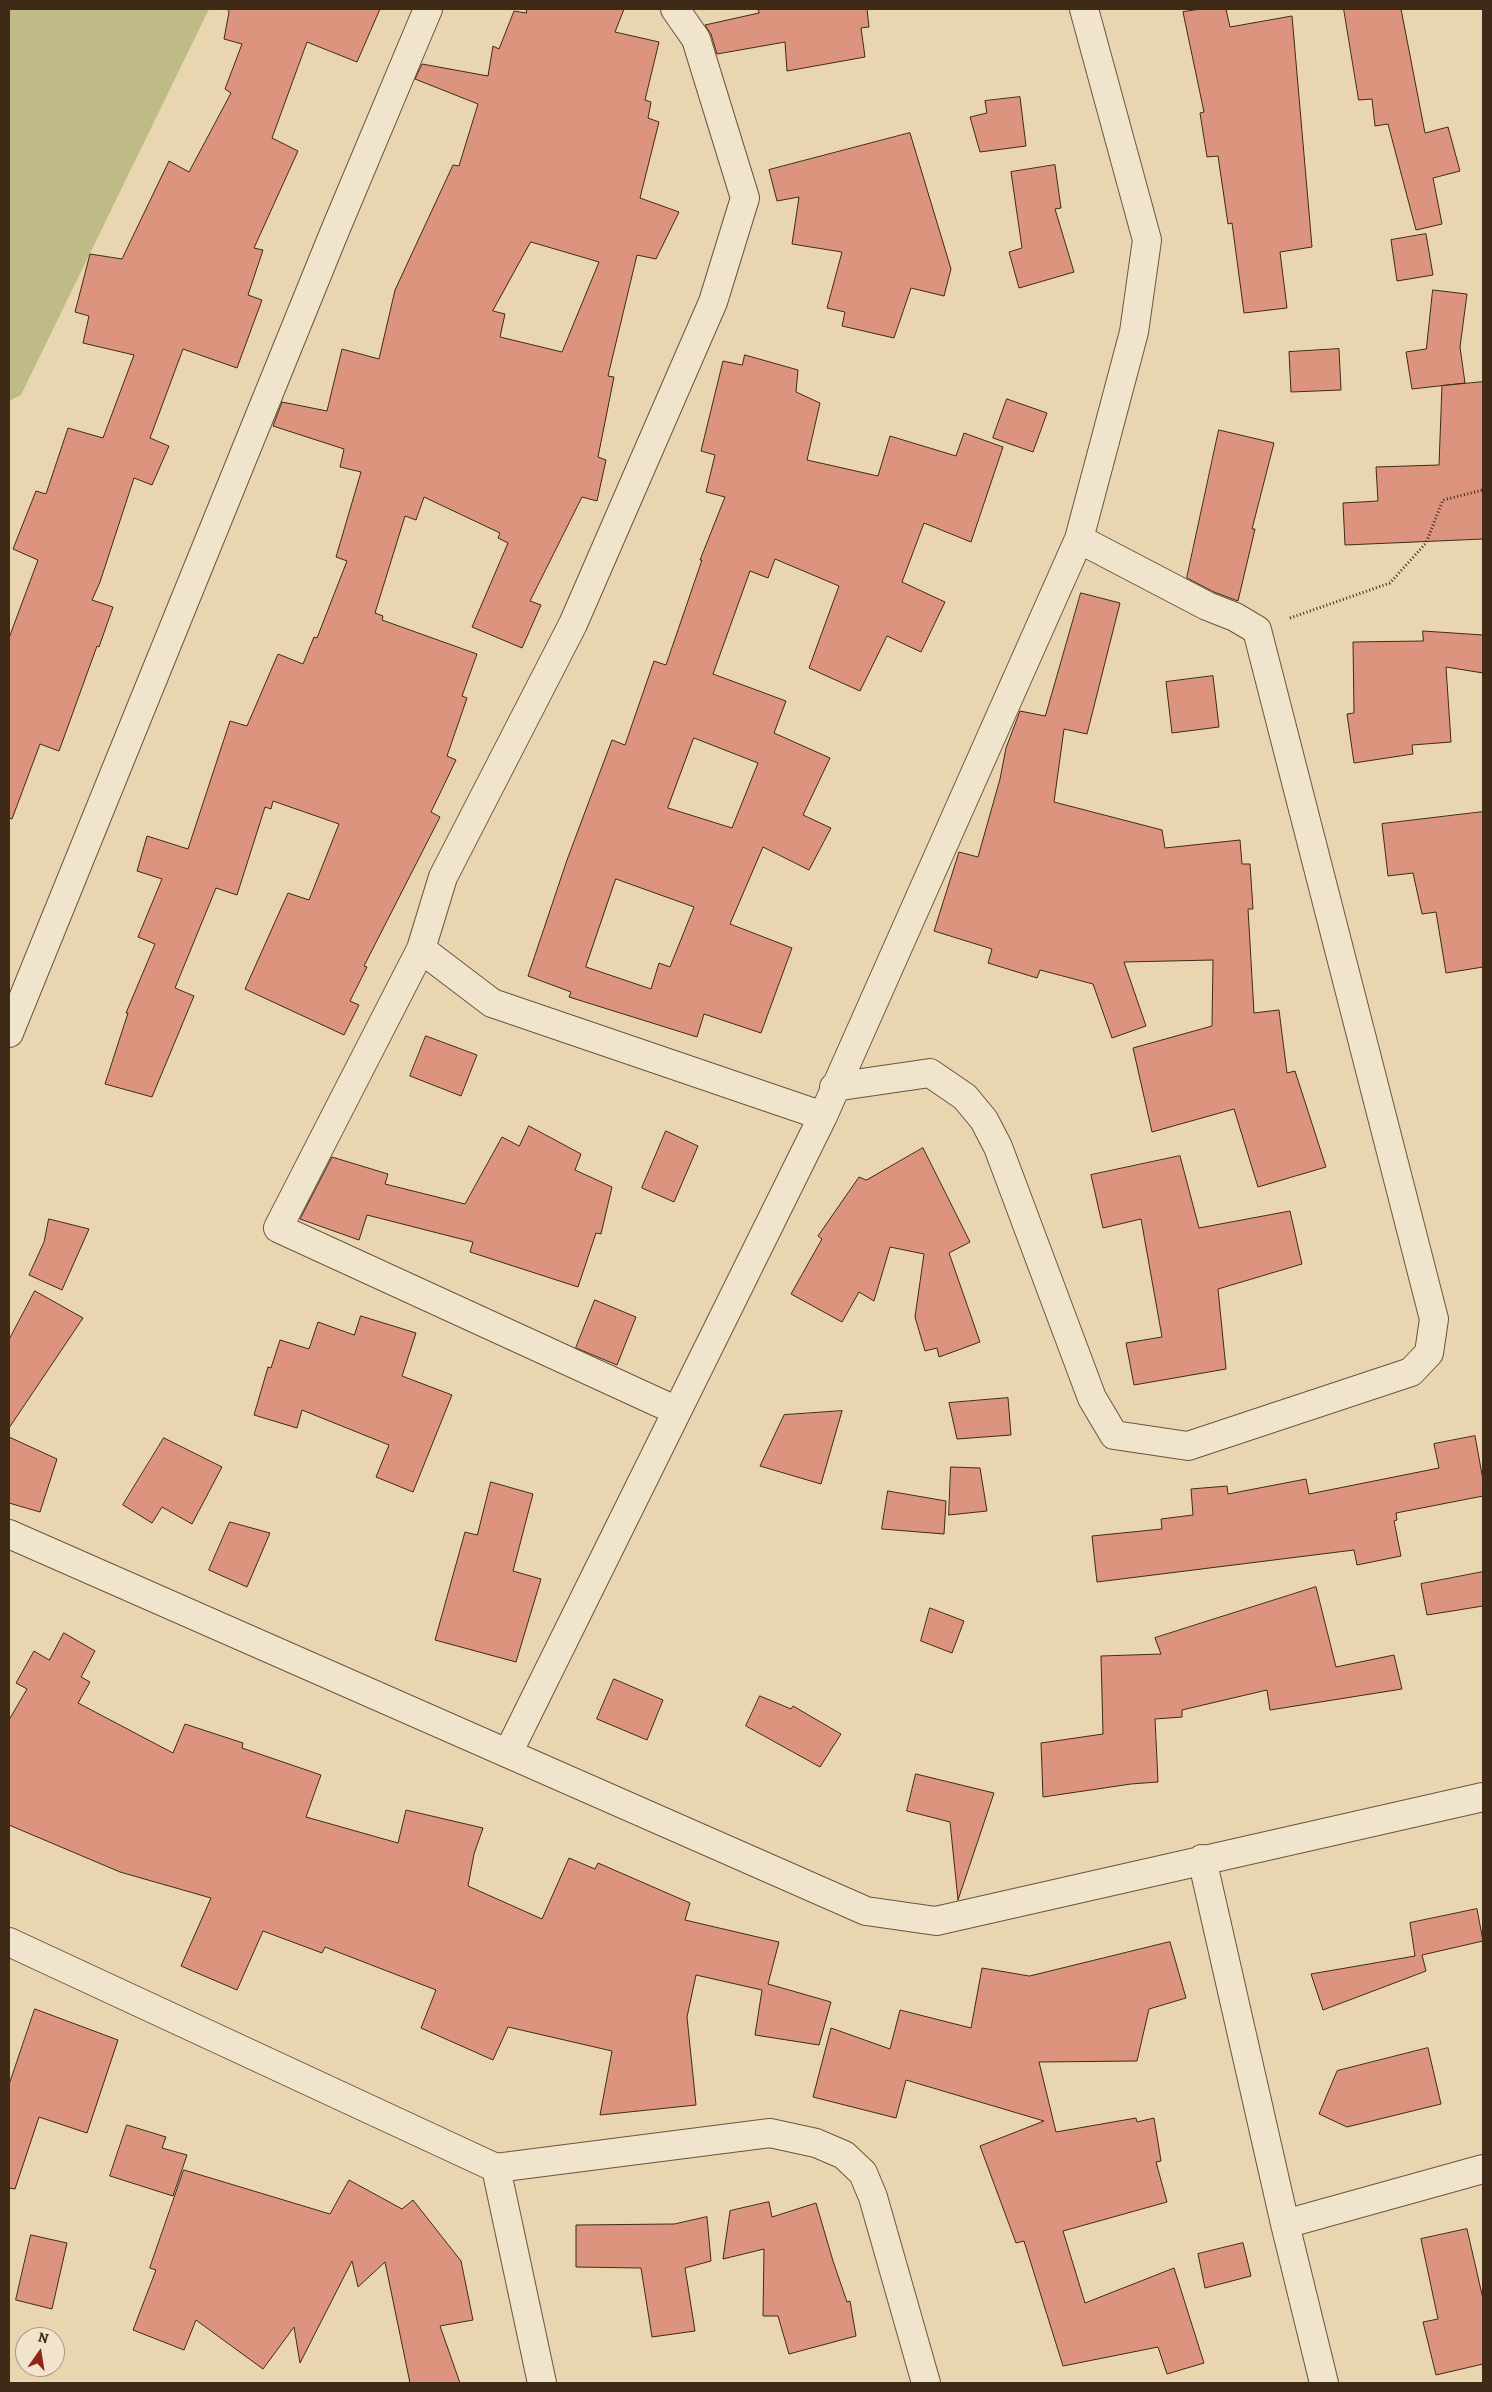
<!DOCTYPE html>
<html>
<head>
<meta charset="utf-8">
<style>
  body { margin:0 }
  #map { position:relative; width:1492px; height:2392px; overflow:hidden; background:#ead5b1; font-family:Alegreya,serif }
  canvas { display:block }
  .frame { position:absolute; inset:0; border:10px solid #3f2a18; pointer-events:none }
  .north { position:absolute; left:15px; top:2327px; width:50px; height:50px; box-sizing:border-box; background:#f1e4cc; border:1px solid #aa9a84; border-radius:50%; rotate:13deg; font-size:14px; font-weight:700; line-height:20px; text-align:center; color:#3f2a18 }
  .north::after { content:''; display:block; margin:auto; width:18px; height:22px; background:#8f2418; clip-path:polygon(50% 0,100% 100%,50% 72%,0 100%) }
</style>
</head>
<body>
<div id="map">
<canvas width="1492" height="2392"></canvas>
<div class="frame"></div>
<div class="north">N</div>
</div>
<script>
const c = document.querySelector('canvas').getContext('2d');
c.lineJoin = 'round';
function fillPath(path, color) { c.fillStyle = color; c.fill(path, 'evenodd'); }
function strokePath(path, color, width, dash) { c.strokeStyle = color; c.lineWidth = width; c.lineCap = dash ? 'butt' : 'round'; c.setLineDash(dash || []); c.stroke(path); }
const green = new Path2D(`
  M9 9H209L21 395 9 401Z`);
const building = new Path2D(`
  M227 9H380L357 62 307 42 272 138 298 151 254 248 263 250 248 295 262 300 237 368 183 349 150 438 169 446 152 485 134 478 100 582 92 600 113 607 99 647 97 646 59 751 40 744 12 819 9 818V638L38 560 13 549 36 491 46 494 68 428 103 438 134 355 83 343 89 316 75 312 90 254 122 259 169 161 189 172 231 93 225 89 242 44 224 39 229 12Z
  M527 9H624L615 32 659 42 645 100 651 102 648 118 659 122 640 198 679 212 656 259 637 255 608 376 614 377 598 457 606 460 597 501 582 497 530 601 541 605 522 648 472 627 508 543 498 538 500 533 424 497 416 520 405 516 375 613 383 616 382 620 477 654 462 696 467 698 447 756 456 760 431 812 440 817 364 966 367 967 350 1001 359 1005 344 1035 245 989 288 893 309 900 339 824 273 801 271 809 265 807 237 895 216 888 175 988 194 996 152 1097 105 1084 128 1013H126L155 944 138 937 162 879 137 871 147 836 188 849 230 721 247 726 278 654 303 664 314 637 317 638 347 561 336 557 361 472 340 467 344 449 273 426 282 402 327 411 342 349 379 359 395 290 453 165 459 166 478 104 415 79 422 64 488 76 493 46 499 49 514 11 526 13ZM531 242 599 262 562 352 500 337 505 314 493 311Z
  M758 9H867L869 27 861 28 865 57 787 71 785 42 717 54 711 34 705 25 759 13Z
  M1201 9H1226L1230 27 1292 16 1312 247 1280 252 1287 308 1244 313 1232 223 1228 224 1218 156 1207 157 1200 113 1204 112 1183 12Z
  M1344 9H1401L1425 133 1448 127 1460 171 1433 178 1442 224 1416 230 1388 124 1375 126 1372 99 1359 100Z
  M1020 97 1026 146 980 152 970 117 987 113 985 101Z
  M910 133 951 269 944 296 911 288 894 338 842 326 845 312 827 308 842 252 792 244 799 197 777 201 769 170Z
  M1055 165 1061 208 1055 209 1074 272 1019 288 1009 252 1022 248 1011 172Z
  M1426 234 1433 275 1397 281 1391 240Z
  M1433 290 1467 294 1460 347 1465 383 1412 389 1406 352 1426 349Z
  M1339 349 1341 390 1291 392 1289 352Z
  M745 355 798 370 796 392 820 403 807 460 878 476 890 436 956 456 964 433 1003 447 971 542 924 523 902 582 945 602 921 652 887 636 860 691 809 668 839 586 775 559 768 578 750 571 713 674 786 701 774 733 830 758 803 815 831 828 809 870 763 847 730 924 792 948 761 1033 704 1014 697 1037 569 997 571 992 528 976 567 860 612 740 625 745 654 661 666 665 702 560H700L725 497 706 492 715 455 701 451 723 361 742 365ZM694 738 758 763 732 828 668 808ZM616 879 694 907 670 967 659 963 651 989 586 967Z
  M1483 382V539L1345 545 1343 503 1378 501 1376 467 1439 465 1442 386Z
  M1007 399 1047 413 1033 452 993 438Z
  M1219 430 1274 443 1252 529H1255L1238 601 1214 592 1187 578Z
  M1081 593 1120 603 1087 734 1064 729 1054 802 1162 830 1165 848 1240 840 1242 864H1250L1253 909H1248L1254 1013 1279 1010 1287 1073 1295 1071 1326 1167 1258 1187 1234 1109 1152 1132 1133 1048 1212 1026 1213 960 1124 962 1146 1026 1112 1038 1093 984 1040 970 1037 978 988 963 992 949 934 931 959 852 978 857 1000 779 1006 748 1020 711 1045 716Z
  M1423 631 1483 635V673L1446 667 1451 742 1412 745 1413 754 1354 763 1347 714 1354 713 1353 642 1423 641Z
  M1213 676 1219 727 1172 733 1166 682Z
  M1483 812V967L1446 973 1436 912 1422 914 1413 873 1388 876 1382 824Z
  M426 1036 477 1055 461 1096 410 1076Z
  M529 1126 581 1154 575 1170 612 1187 601 1234 596 1233 578 1287 470 1252 473 1242 367 1215 359 1240 300 1219 332 1157 388 1174 385 1184 465 1204 502 1137 519 1146Z
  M666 1131 698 1146 674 1202 642 1188Z
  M923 1148 970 1242 949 1253 980 1342 939 1357 937 1348 925 1351 915 1317 924 1254 890 1247 874 1301 859 1292 842 1322 791 1294 822 1239 818 1236 859 1177 866 1180Z
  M1180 1156 1199 1228 1290 1211 1302 1264 1218 1289 1226 1369 1134 1385 1126 1343 1162 1337 1141 1219 1103 1228 1091 1175Z
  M49 1219 89 1229 62 1290 29 1275 44 1242Z
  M35 1291 83 1318 9 1428V1340Z
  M595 1300 636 1317 617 1365 576 1348Z
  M361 1316 416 1333 402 1376 452 1395 413 1492 376 1477 389 1445 302 1410 297 1428 254 1415 268 1367 271 1368 280 1340 309 1349 318 1322 354 1335Z
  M1008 1398 1011 1435 957 1439 949 1403Z
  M842 1411 821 1484 760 1466 784 1415Z
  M1475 1436 1483 1480V1496L1396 1513 1397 1520 1394 1521 1401 1556 1357 1565 1354 1550 1097 1582 1092 1536 1162 1529 1161 1519 1193 1515 1191 1489 1227 1486 1228 1494 1306 1479 1309 1494 1439 1468 1434 1444Z
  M9 1437 57 1459 40 1512 9 1503Z
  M164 1438 222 1467 192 1524 162 1507 152 1523 123 1505Z
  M951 1467 980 1468 987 1511 949 1515Z
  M491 1482 533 1494 513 1571 541 1579 516 1662 435 1640 465 1532 477 1535Z
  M888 1491 946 1501 944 1534 882 1529Z
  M230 1522 270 1533 247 1587 209 1570Z
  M1483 1572V1606L1427 1615 1421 1584Z
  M1316 1587 1336 1667 1394 1655 1402 1689 1270 1710 1267 1690 1182 1710V1717L1155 1719 1158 1782 1131 1784 1043 1797 1041 1743 1103 1734 1101 1656 1161 1654 1155 1638Z
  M930 1608 964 1621 952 1653 921 1641Z
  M64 1633 95 1651 81 1677 90 1682 78 1703 173 1753 185 1724 243 1743 242 1748 321 1775 306 1817 398 1843 406 1810 483 1828 474 1854 468 1886 542 1919 569 1858 595 1869 598 1863 690 1903 685 1920 779 1942 768 1984 831 2002 819 2045 755 2035 762 1990 696 1975 687 2017 696 2105 600 2115 612 2051 508 2027 493 2060 421 2028 436 1990 325 1947 322 1953 263 1931 237 1990 181 1966 211 1898 120 1872 9 1825V1720L27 1689 16 1683 34 1651 49 1660Z
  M614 1679 663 1700 647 1740 597 1719Z
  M760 1696 791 1709 793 1706 841 1734 820 1767 746 1726Z
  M916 1774 994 1793 958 1900 950 1822 907 1811Z
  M1477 1909 1483 1941 1422 1955 1426 1971 1323 2010 1311 1974 1415 1956 1410 1923Z
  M1170 1942 1186 1998 1149 2009 1137 2061 1039 2062 1056 2132 1136 2118 1137 2122 1154 2118 1161 2161 1156 2162 1167 2202 1063 2231 1085 2303 1174 2268 1204 2363 1167 2374 1158 2347 1063 2366 1024 2241 1016 2243 980 2146 1044 2121 906 2080 896 2118 813 2097 831 2028 890 2049 900 2010 971 2028 982 1968 1029 1976Z
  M35 2009 118 2040 87 2133 39 2117 15 2189 9 2188V2085Z
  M1428 2048 1441 2104 1347 2127 1319 2114 1337 2071Z
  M127 2125 166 2137 162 2148 187 2155 173 2196 110 2176Z
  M184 2170 330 2214 349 2180 402 2209 413 2200 461 2261 473 2320 440 2326 460 2383H410L385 2262 358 2287 352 2261 300 2363 294 2327 263 2369 196 2320 184 2350 133 2330 156 2270 150 2268Z
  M769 2202 772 2217 816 2203 833 2261 847 2302 850 2301 856 2336 789 2354 778 2316H763L764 2249 723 2259 730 2211Z
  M707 2217 711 2261 685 2268 695 2331 652 2337 641 2268 576 2267V2225L674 2224Z
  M1467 2229 1483 2299V2364L1436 2375 1423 2322 1438 2319 1421 2239Z
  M31 2235 67 2243 52 2309 16 2300Z
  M1243 2243 1251 2276 1205 2288 1198 2254Z`);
const path = new Path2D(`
  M1290 618 1390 583 1426 543 1443 500 1483 490`);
const minor = new Path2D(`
  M675 9 696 39 745 198 713 302 573 624 443 877 421 949 492 1003 823 1116
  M421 949 278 1228 677 1411
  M9 1033 334 233 428 9
  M834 1087 930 1073 965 1097 984 1120 998 1147 1092 1398 1114 1435 1188 1446 1411 1372 1429 1353 1434 1319 1257 630 1235 617 1207 606 1079 539
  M9 1534 866 1911 936 1921 1483 1797
  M508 1753 823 1116 1079 539 1134 332 1147 240 1084 9
  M1202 1859 1285 2224 1324 2383
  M9 1942 496 2168 542 2383
  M496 2168 770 2133 816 2143 844 2155 863 2173 873 2197 926 2383
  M1285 2224 1483 2169`);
fillPath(green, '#bfbb87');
fillPath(building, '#dc947e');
strokePath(building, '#3f2a18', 1);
strokePath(minor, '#6a553e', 30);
strokePath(path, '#3f2a18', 3, [1, 2.5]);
strokePath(minor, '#f1e4cc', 28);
</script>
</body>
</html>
